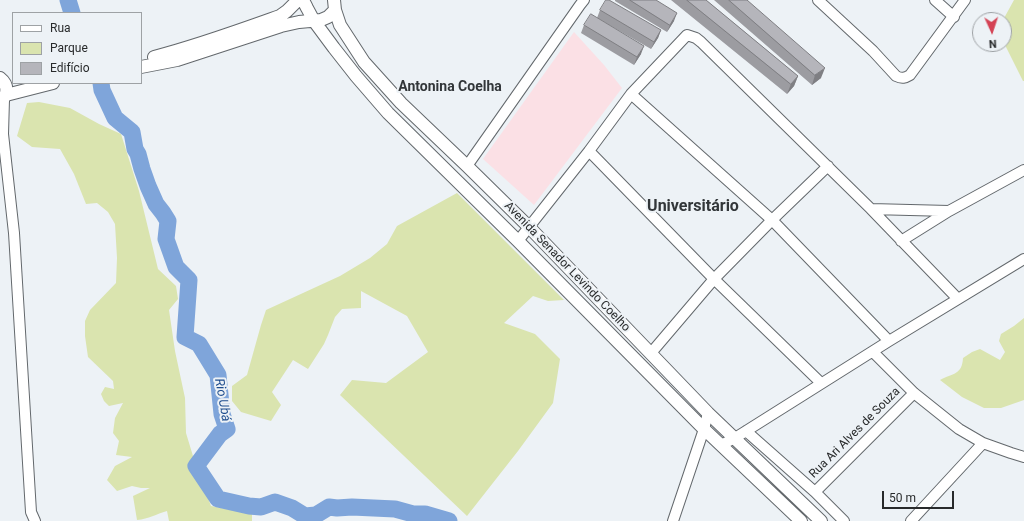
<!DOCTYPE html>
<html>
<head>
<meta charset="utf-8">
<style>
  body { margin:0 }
  #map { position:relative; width:1024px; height:521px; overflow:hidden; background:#edf2f6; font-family:Roboto,sans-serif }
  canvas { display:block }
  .legend { position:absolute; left:12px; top:12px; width:130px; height:72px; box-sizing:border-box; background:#edf2f6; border:1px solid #9ea2a5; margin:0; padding:5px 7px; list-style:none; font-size:12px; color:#282a2b }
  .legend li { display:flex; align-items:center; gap:8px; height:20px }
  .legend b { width:20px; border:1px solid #9ea2a5 }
  .north { position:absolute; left:972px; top:12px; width:40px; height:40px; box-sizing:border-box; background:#edf2f6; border:1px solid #9ea2a5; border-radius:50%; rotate:177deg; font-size:11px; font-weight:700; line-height:16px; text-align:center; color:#282a2b }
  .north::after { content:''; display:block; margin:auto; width:14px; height:18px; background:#d44355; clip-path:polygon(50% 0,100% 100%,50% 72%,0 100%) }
  .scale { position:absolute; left:882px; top:491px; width:72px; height:18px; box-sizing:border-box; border:2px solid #282a2b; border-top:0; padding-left:5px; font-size:12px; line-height:14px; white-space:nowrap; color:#282a2b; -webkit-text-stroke:3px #edf2f6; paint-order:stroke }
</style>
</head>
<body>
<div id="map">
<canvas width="1024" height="521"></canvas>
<ul class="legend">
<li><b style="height:5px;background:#fff"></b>Rua</li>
<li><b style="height:11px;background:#dae4af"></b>Parque</li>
<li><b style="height:11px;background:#b5b5bb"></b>Edifício</li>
</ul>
<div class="north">N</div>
<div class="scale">50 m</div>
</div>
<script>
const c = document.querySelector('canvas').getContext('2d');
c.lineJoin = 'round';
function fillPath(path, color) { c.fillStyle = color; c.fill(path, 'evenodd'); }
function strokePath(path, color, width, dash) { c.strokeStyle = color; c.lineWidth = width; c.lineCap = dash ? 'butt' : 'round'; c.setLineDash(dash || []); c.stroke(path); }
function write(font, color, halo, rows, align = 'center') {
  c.font = font + ' Roboto,sans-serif'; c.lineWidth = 4; c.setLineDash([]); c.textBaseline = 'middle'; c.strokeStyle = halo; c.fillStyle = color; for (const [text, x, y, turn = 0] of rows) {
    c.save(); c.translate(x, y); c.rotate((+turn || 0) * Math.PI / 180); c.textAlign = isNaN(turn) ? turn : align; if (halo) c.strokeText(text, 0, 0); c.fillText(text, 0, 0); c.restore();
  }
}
const education = new Path2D(`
  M574 32 604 65 622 88 534 205 483 159Z`);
const green = new Path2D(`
  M1014 0H1024V81H1023L1004 43V20H1003Z
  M39 102 70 108 99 124 121 134 139 191 158 269 176 286 178 299 169 310 175 351 185 398 186 433 196 466 211 506 252 514V521H169L167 511C156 514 149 519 137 520L133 496 150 488H141L132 486 117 491 107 480 115 466 132 457 116 455 119 441 113 433 115 418 123 403 109 406 104 401 101 394 105 387 114 389 113 381 88 357 85 336V321L90 310 116 283 117 258 115 224 108 212 97 203 86 204 74 174 60 149 32 147 17 136 27 103Z
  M457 193 564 300 548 301 533 296 504 323 535 334 560 359 553 403 518 451 467 516 340 395 352 380 386 383 428 352 407 316 361 291V308L342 309 335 317 328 335 324 344 308 369 293 360 272 392 281 405 271 421 241 412 232 401V386L247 375 261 325 266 310 340 276 370 258 387 244 397 226Z
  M1024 318V400L1001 408H984L962 397 940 380C953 373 962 375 963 358L972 352 980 349 1000 360 1005 352 999 341 1001 334 1014 326Z`);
const river = new Path2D(`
  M68 0 72 13
  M101 83 102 90 115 118 132 132 135 149 138 154 142 169 148 186 156 204 163 213 168 221 166 239 176 267 189 280 185 337 199 344 218 375 222 414 227 429 220 434 196 466 218 499 249 506 261 507 275 502 292 508 305 516 316 515 329 507 337 508 352 507 395 509 413 514H425L449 521`);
const minor = new Path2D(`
  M818 0 873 51 896 76C902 79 905 78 910 75L965 0
  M935 0 954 17
  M631 94 772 220 889 341
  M4 99 3 134 14 233 31 512 35 521
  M589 151 714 279 821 383
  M467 166 580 5 584 0
  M871 209 949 211
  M518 241 529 227 589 151 631 94 687 35 696 38 701 42 871 209 958 299
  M901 241 949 211 1024 170
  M873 352 914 393 959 429 983 443 1011 453 1024 457
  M651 353 714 279 772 220 828 166
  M746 431 815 492 844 521
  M721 445 735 438 889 341 1024 259
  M815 492 914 393
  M673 521 704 429 708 413
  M911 521 983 443`);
const tertiary = new Path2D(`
  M303 0 307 8 314 21 334 48 356 76 388 113 518 241 704 429 801 521
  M334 0 335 10 340 25 364 62 401 103 467 166 529 227 708 413 821 521
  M154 57C197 46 238 31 280 16L287 11 298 0
  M141 67 177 60 281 26 299 22 321 20 328 17 335 10
  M0 78C9 85 8 95 0 103
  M6 95 53 83`);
const wall = new Path2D(`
  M615 0H656L674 21 667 32 615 1Z
  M671 0H706L798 76 794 86 787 94Z
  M714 0H747L821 78 812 85Z
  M600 10 661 30 658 38 651 49 597 18Z
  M584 25 641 54 634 65 581 33Z`);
const shadedWall = new Path2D(`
  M677 13 674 21 667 32 670 25Z
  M661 30 658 38 651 49 654 42Z
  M644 46 641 54 634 65 637 57Z
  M825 68 821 78 812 85 815 75Z
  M798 76 794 86 787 94 791 84Z`);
const building = new Path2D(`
  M606 0H609L661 30 654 42 600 10Z
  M630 0H656L677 13 670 25Z
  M687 0H706L798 76 791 84Z
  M729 0H747L825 68 815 75Z
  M591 14 644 46 637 57 584 25Z`);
const streetNames = [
  ["Avenida Senador Levindo Coelho",567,267,46],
  ["Rua Ari Alves de Souza",855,433,-45]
];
const waterNames = [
  ["Rio Ubá",222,400,80]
];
const quarterNames = [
  ["Antonina Coelha",450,87]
];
const districtNames = [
  ["Universitário",693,207]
];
fillPath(education, '#fbe0e5');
fillPath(green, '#dae4af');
strokePath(river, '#7fa5da', 17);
strokePath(minor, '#63686c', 12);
strokePath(tertiary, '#63686c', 14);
strokePath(minor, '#fff', 10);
strokePath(tertiary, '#fff', 12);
fillPath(wall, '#9c9ca1');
fillPath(shadedWall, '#7f7f83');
fillPath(building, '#b5b5bb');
strokePath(building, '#7f7f83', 1);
write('12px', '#282a2b', '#edf2f6', streetNames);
write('italic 13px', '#1d4c8d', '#edf2f6', waterNames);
write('bold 14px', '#323639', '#edf2f6', quarterNames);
write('bold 16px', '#323639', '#edf2f6', districtNames);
</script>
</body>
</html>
